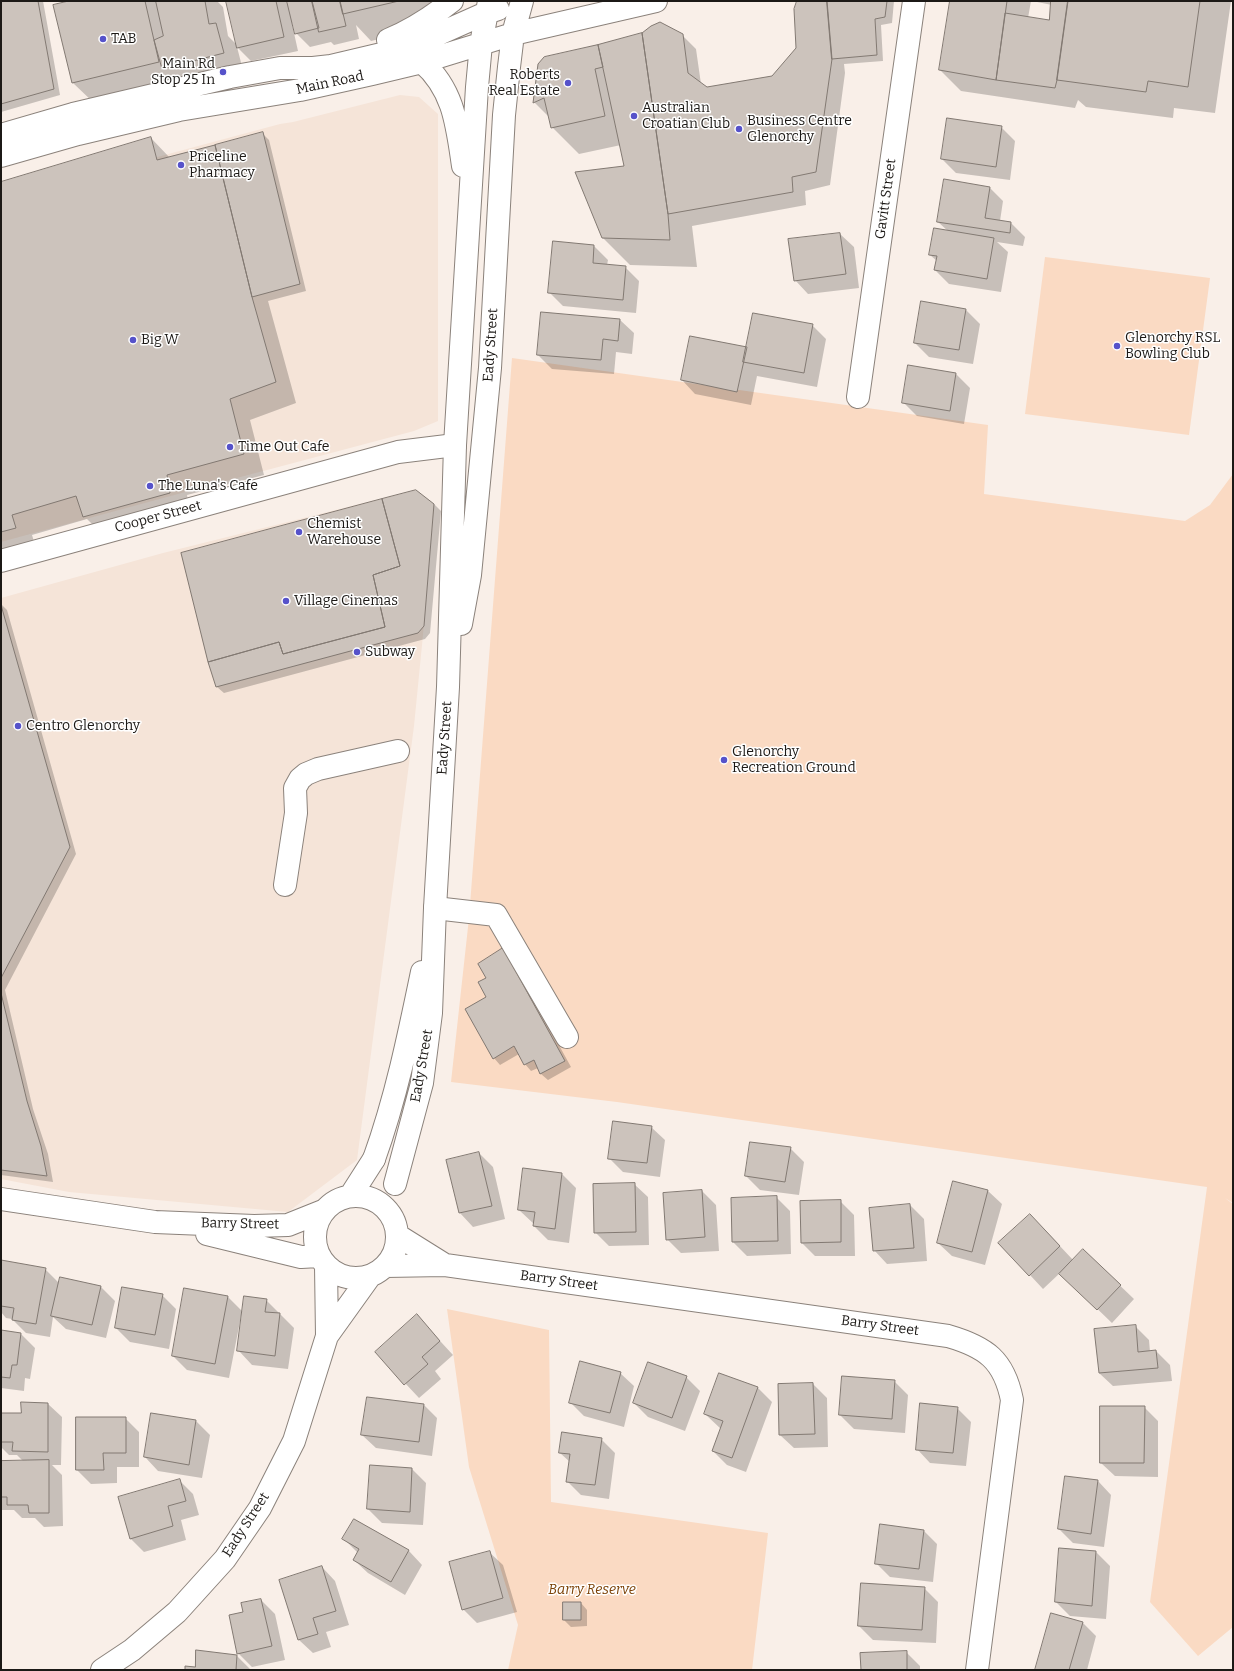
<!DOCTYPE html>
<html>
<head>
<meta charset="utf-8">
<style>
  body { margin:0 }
  #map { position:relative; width:1234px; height:1671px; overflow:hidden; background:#f9efe8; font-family:Bitter,serif }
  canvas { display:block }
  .frame { position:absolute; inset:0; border:2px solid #1c1916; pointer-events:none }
</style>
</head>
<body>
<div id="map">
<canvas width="1234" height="1671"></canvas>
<div class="frame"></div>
</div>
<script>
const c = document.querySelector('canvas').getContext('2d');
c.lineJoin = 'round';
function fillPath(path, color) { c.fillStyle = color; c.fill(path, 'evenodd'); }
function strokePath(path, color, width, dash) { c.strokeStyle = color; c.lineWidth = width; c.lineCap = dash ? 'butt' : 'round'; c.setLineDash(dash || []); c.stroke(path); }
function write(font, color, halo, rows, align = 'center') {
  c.font = font + ' Bitter,serif'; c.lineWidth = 3; c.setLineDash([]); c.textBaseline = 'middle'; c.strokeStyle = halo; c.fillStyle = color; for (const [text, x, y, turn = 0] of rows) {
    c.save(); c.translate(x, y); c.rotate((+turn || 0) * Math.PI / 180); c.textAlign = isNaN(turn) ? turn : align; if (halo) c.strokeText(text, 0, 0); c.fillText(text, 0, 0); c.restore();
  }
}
const built = new Path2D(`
  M400 95 419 97 438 114V421L414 431 252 474 1 542V199L280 124 293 122Z
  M416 490 434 504 423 635 414 726 357 1160 288 1212 69 1192 1 1179V598L163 553Z`);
const green = new Path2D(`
  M1045 257 1210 278 1189 435 1025 414Z
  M512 358 988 425 984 494 1185 521 1210 505 1233 474V1203L1225 1198 1233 1204V1627L1198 1656 1150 1602 1207 1187 617 1102 451 1082 469 918Z
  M447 1309 549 1330 551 1502 768 1533 752 1670H508L518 1625 469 1467Z`);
const shadow = new Path2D(`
  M1 1H43L60 95 1 112Z
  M73 1H217L223 7 228 36 237 45 227 1H286L289 4 288 1H447L452 22 371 41 356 25 359 39 334 45 331 42 310 47 296 33 293 23 292 24 298 51 251 61 237 47 244 74 94 103 73 83 55 6Z
  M799 1H894L892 23 881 25 883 61 844 64 845 73 830 185 805 191 806 205 692 226 697 267 630 265 603 238 626 166 621 145 579 154 552 127 550 118 534 102 545 58 643 33 682 35 696 49 701 84 706 88 773 77 797 48Z
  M951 1H1031L1028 18 1050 21 1052 5 1032 1H1231L1215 113 1174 108 1173 118 1086 107 1078 100 1075 108 961 91 940 70Z
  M1001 127 1015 141 1010 180 956 173 942 159Z
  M262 133 269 140 306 291 268 301 296 403 250 420 264 475 187 495 190 513 105 537 87 519 32 535 36 548 1 558V183L151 138 170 158Z
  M989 187 1003 201 1000 221 1011 223 1025 237 1023 246 997 242 1008 252 1001 292 949 284 935 270 937 261 930 255 948 231 938 222Z
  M840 234 854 247 859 288 808 294 795 280Z
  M553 242 594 246 608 260 607 265 625 267 639 281 636 313 563 306 549 292Z
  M966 310 980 324 973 364 929 357 915 343Z
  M542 313 620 320 634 333 632 354 616 352 614 374 552 369 538 355Z
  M812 325 826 339 817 387 757 376 751 405 695 394 682 380 747 349Z
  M909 366 956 374 970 388 964 424 917 416 903 402Z
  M434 504 441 511 430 633 425 639 224 693 217 687 209 661Z
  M1 604 7 610 76 854 5 990 33 1109 48 1154 53 1182 1 1175Z
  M510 956 571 1067 548 1080 541 1074 538 1068 531 1071 525 1064 519 1054 500 1065 494 1058 487 997V978Z
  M651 1127 665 1140 660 1177 623 1172 609 1158Z
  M790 1148 804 1162 799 1195 760 1190 746 1176Z
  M479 1153 493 1167 505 1219 473 1227 460 1213Z
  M562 1174 576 1188 569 1243 548 1240 534 1226V1224L519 1210Z
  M634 1184 648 1197 649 1245 609 1246 595 1232Z
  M702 1191 716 1205 719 1251 681 1253 667 1239Z
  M988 1191 1002 1204 985 1265 952 1256 938 1243Z
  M776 1197 790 1211 791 1254 747 1256 733 1242Z
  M840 1201 854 1215 855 1256H815L802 1243Z
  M910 1205 924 1219 927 1261 887 1264 874 1250Z
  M1044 1229 1073 1260 1083 1250 1134 1299 1112 1323 1060 1273 1043 1289 1030 1275Z
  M1 1261 45 1269 59 1283 101 1287 115 1301 106 1338 66 1329 53 1317 50 1337 26 1333 12 1319 6 1318 1 1312Z
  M185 1289 228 1297 242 1311 229 1378 187 1370 173 1356Z
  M162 1295 176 1309 169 1349 130 1342 116 1328Z
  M266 1300 294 1328 288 1369 252 1365 239 1351Z
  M417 1316 453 1355 435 1371 441 1379 419 1398 376 1352Z
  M1135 1326 1149 1340 1150 1352 1156 1351 1170 1365 1172 1381 1113 1386 1099 1373Z
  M1 1331 21 1334 35 1348 30 1379 25 1378 24 1391 1 1388Z
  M620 1373 634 1386 624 1427 584 1416 570 1402Z
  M720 1374 758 1388 772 1402 746 1472 727 1465 713 1451 721 1429 705 1414Z
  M686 1377 700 1391 685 1431 648 1417 634 1403Z
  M894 1381 908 1395 905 1433 854 1429 840 1415Z
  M813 1384 827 1398 828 1447 794 1448 780 1435 779 1385Z
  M48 1404 62 1417 61 1465H52L62 1475 63 1526 44 1527 35 1518H22L14 1510H1V1462H24L17 1455H9L1 1447V1414H22Z
  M423 1404 437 1418 432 1456 376 1448 362 1435Z
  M1144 1407 1158 1421V1477L1115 1476 1101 1463Z
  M957 1408 971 1422 966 1466 930 1463 917 1449Z
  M125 1418 139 1432V1467H117V1483L91 1484 77 1470Z
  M196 1421 210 1435 202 1478 158 1471 145 1457Z
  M601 1439 615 1453 609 1499 581 1495 567 1481 570 1462 560 1453Z
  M412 1469 426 1483 423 1525 382 1523 368 1509Z
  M179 1480 193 1494 199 1515 181 1520 186 1540 144 1552 130 1538Z
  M1098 1481 1111 1495 1104 1547 1073 1543 1059 1529Z
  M355 1520 409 1551 422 1565 405 1595 368 1573 354 1560 358 1553 344 1539Z
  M924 1531 937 1544 933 1582 890 1577 876 1563Z
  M1060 1549 1096 1552 1110 1566 1106 1619 1070 1616 1056 1602Z
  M489 1552 503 1565 517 1612 477 1623 463 1609Z
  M322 1567 335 1581 349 1625 326 1632 331 1647 313 1653 299 1640Z
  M924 1588 938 1602 936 1643 873 1640 859 1626Z
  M261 1600 275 1614 285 1660 252 1667 238 1653 244 1613Z
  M581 1603 587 1610V1626L571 1627 564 1620Z
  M1082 1622 1096 1636 1087 1670H1036Z
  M906 1652 920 1666V1670H862Z
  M237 1656 251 1670H186L195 1668Z`);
const building = new Path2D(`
  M1 1H38L54 89 1 104Z
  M69 1H145L159 62 72 83 53 5Z
  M156 1H205L209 24 216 23 224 53 162 69 154 40 163 36Z
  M226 1H276L284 37 237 48Z
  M287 1H312L319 28 295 34Z
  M312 1H340L346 26 319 32Z
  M340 1H399L343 14Z
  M797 1H827L832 59 816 172 792 177 793 192 668 214 642 33 651 26 660 22 683 34 688 73 707 87 772 76 796 48 794 9Z
  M827 1H887L885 17 875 19 877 55 832 59Z
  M950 1H1007L996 80 939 70Z
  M1051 1H1068L1057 80 1055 88 996 80 1005 13 1049 20Z
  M1068 1H1200L1188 87 1148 81 1146 92 1057 80Z
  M642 33 668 214 670 240 602 238 575 172 624 166 598 45Z
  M598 45 603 67 595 69 605 116 551 128 544 98 533 103 538 64 544 57Z
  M947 118 1002 126 996 167 941 159Z
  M263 132 300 284 252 297 215 145Z
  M151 137 157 160 215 145 252 297 276 382 230 399 244 454 167 475 170 493 83 517 76 496 12 515 16 528 1 532V182Z
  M944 179 990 187 985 218 1011 222 1010 233 937 222Z
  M934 228 994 238 987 279 934 270 937 256 929 255Z
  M840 233 846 274 794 281 788 239Z
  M553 241 594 245 593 263 626 266 623 300 548 293Z
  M921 301 966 309 959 350 914 343Z
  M541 312 620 319 618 341 603 339 601 360 537 355Z
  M753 313 813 324 804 373 743 362Z
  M690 336 747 347 737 392 681 380Z
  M908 365 956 373 950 411 902 403Z
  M416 490 434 504 424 626 418 633 216 687 208 662 279 642 283 654 385 627 373 575 400 566 382 499Z
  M382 499 400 566 373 575 385 627 283 654 279 642 208 662 181 553Z
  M1 605 70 847 1 978Z
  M503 948 565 1061 540 1074 534 1060 524 1065 514 1046 493 1059 465 1009 486 997 478 982 486 978 478 964Z
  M1 993 27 1101 41 1146 47 1176 1 1170Z
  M613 1121 652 1126 647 1163 608 1159Z
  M750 1142 791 1147 785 1182 745 1176Z
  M479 1152 492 1206 459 1213 446 1160Z
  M523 1168 562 1173 555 1229 533 1226 535 1212 518 1210Z
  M953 1181 988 1190 972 1252 937 1243Z
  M635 1183 636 1232 594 1233 593 1184Z
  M702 1190 705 1237 666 1240 663 1193Z
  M777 1196 778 1241 732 1242 731 1198Z
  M841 1200V1242L801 1243 800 1201Z
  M910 1204 914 1248 873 1251 869 1208Z
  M1030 1214 1060 1246 1029 1276 998 1243Z
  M1083 1249 1121 1285 1097 1310 1059 1274Z
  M1 1260 46 1268 36 1324 12 1320 14 1308 1 1306Z
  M60 1277 101 1286 92 1325 51 1316Z
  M122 1287 163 1294 155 1335 115 1328Z
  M184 1288 228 1296 215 1364 172 1356Z
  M244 1296 267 1299 265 1312 280 1313 275 1356 237 1351Z
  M417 1314 440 1341 422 1357 428 1364 404 1385 375 1352Z
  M1136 1325 1138 1352 1156 1350 1158 1368 1099 1373 1094 1329Z
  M1 1330 21 1333 17 1365H12L10 1378 1 1377Z
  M580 1361 621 1372 610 1413 569 1403Z
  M648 1362 687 1376 672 1418 633 1403Z
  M719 1373 758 1387 732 1458 712 1451 723 1421 704 1414Z
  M842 1376 895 1380 892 1419 839 1415Z
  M813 1383 815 1434 779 1435 778 1384Z
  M367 1397 424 1404 419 1442 361 1435Z
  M21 1402 48 1403V1452L12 1451 13 1442H1V1413H21Z
  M920 1403 958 1407 953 1453 916 1450Z
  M1100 1406H1145L1144 1463H1100Z
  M151 1413 196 1420 189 1465 144 1457Z
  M76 1417H126V1453H103L104 1470H76Z
  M562 1432 602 1438 595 1485 566 1482 570 1454 559 1453Z
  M49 1460V1513H29L28 1505H7V1497H1V1461Z
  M370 1465 412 1468 410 1512 367 1509Z
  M1065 1476 1098 1480 1091 1534 1058 1529Z
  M180 1479 186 1501 168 1506 173 1526 130 1539 118 1497Z
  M354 1519 409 1550 391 1582 353 1560 359 1549 342 1539Z
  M880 1524 924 1530 919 1569 875 1564Z
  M1059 1548 1096 1551 1092 1606 1055 1602Z
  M490 1551 503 1598 462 1610 449 1562Z
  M322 1566 336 1611 313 1618 318 1634 298 1640 279 1580Z
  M861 1583 925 1587 922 1630 858 1626Z
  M261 1599 272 1646 237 1654 229 1615 243 1612 241 1603Z
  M563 1602H581V1620H563Z
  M1051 1613 1083 1622 1069 1670H1035Z
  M196 1650 237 1655 236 1670H185V1666L195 1667Z
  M907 1651V1670H861L860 1653Z`);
const minor = new Path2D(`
  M858 397 914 1
  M1 561 398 452 455 445
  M285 885 296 813 295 788 300 779 306 774 318 769 398 751
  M435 908 496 915 567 1037
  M351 1195 374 1159
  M315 1237a41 41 0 1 1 82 0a41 41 0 1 1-82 0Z
  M1 1199 155 1222 254 1226 288 1225 323 1211
  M207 1234 301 1257 319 1256
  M397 1235 445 1265
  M385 1266 445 1265 948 1336C986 1347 1004 1360 1012 1400L977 1670
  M327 1336 370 1276
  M102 1670 132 1650 177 1612 225 1559 260 1508 294 1441 327 1336 326 1266`);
const major = new Path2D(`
  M388 40C412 30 432 17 452 1
  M422 62C454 90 457 125 463 166
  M1 135 73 114 230 77 280 68H313L331 66 386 53 423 41 486 13 498 9
  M1 156 78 134 179 110 300 90 372 74 422 62 513 34 656 1
  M461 624 470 575 490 368 504 115 509 67 513 34 522 1
  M374 1159C396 1098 409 1035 422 972
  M395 1184 422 1083 431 1013 435 908 448 687 455 445 477 87 481 44 489 1`);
const markers = [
  [103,39,4,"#5652ca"],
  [223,72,4,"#5652ca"],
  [568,83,4,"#5652ca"],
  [634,116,4,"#5652ca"],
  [739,129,4,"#5652ca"],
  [181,165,4,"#5652ca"],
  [133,340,4,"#5652ca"],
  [1117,346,4,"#5652ca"],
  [230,447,4,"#5652ca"],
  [150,486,4,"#5652ca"],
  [299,532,4,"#5652ca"],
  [286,601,4,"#5652ca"],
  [357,652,4,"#5652ca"],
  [18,726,4,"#5652ca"],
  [724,760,4,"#5652ca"]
];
const poiNames = [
  ["TAB",111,39],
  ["Main Rd",215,64,"right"],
  ["Stop 25 In",215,80,"right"],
  ["Roberts",560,75,"right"],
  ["Real Estate",560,91,"right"],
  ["Australian",642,108],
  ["Croatian Club",642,124],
  ["Business Centre",747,121],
  ["Glenorchy",747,137],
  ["Priceline",189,157],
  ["Pharmacy",189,173],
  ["Glenorchy RSL",1125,338],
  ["Bowling Club",1125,354],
  ["Big W",141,340],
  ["Time Out Cafe",238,447],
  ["The Luna's Cafe",158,486],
  ["Chemist",307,524],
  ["Warehouse",307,540],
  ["Village Cinemas",294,601],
  ["Subway",365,652],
  ["Centro Glenorchy",26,726],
  ["Glenorchy",732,752],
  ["Recreation Ground",732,768]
];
const streetNames = [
  ["Main Road",330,83,-12],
  ["Gavitt Street",886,199,-82],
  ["Eady Street",491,345,-86],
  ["Cooper Street",158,517,-15],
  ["Eady Street",445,738,-86],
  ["Eady Street",422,1066,-80],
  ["Barry Street",240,1224,1],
  ["Barry Street",559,1281,8],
  ["Barry Street",880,1326,8],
  ["Eady Street",246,1525,-57]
];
const parkNames = [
  ["Barry Reserve",592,1590]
];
fillPath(built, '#f5e4d8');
fillPath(green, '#fadac3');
fillPath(shadow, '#0003');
fillPath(building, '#ccc3bc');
strokePath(building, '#827972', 1);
strokePath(minor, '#8b827b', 24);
strokePath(major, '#8b827b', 24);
strokePath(minor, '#fff', 22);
strokePath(major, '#fff', 22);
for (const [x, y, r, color] of markers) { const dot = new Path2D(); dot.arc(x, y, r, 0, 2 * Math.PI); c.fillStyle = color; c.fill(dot); strokePath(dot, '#fff', 1.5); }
write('14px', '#1c1916', '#fff', poiNames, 'left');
write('14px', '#1c1916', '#fff', streetNames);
write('italic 14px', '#7c4308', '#fff', parkNames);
</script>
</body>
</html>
